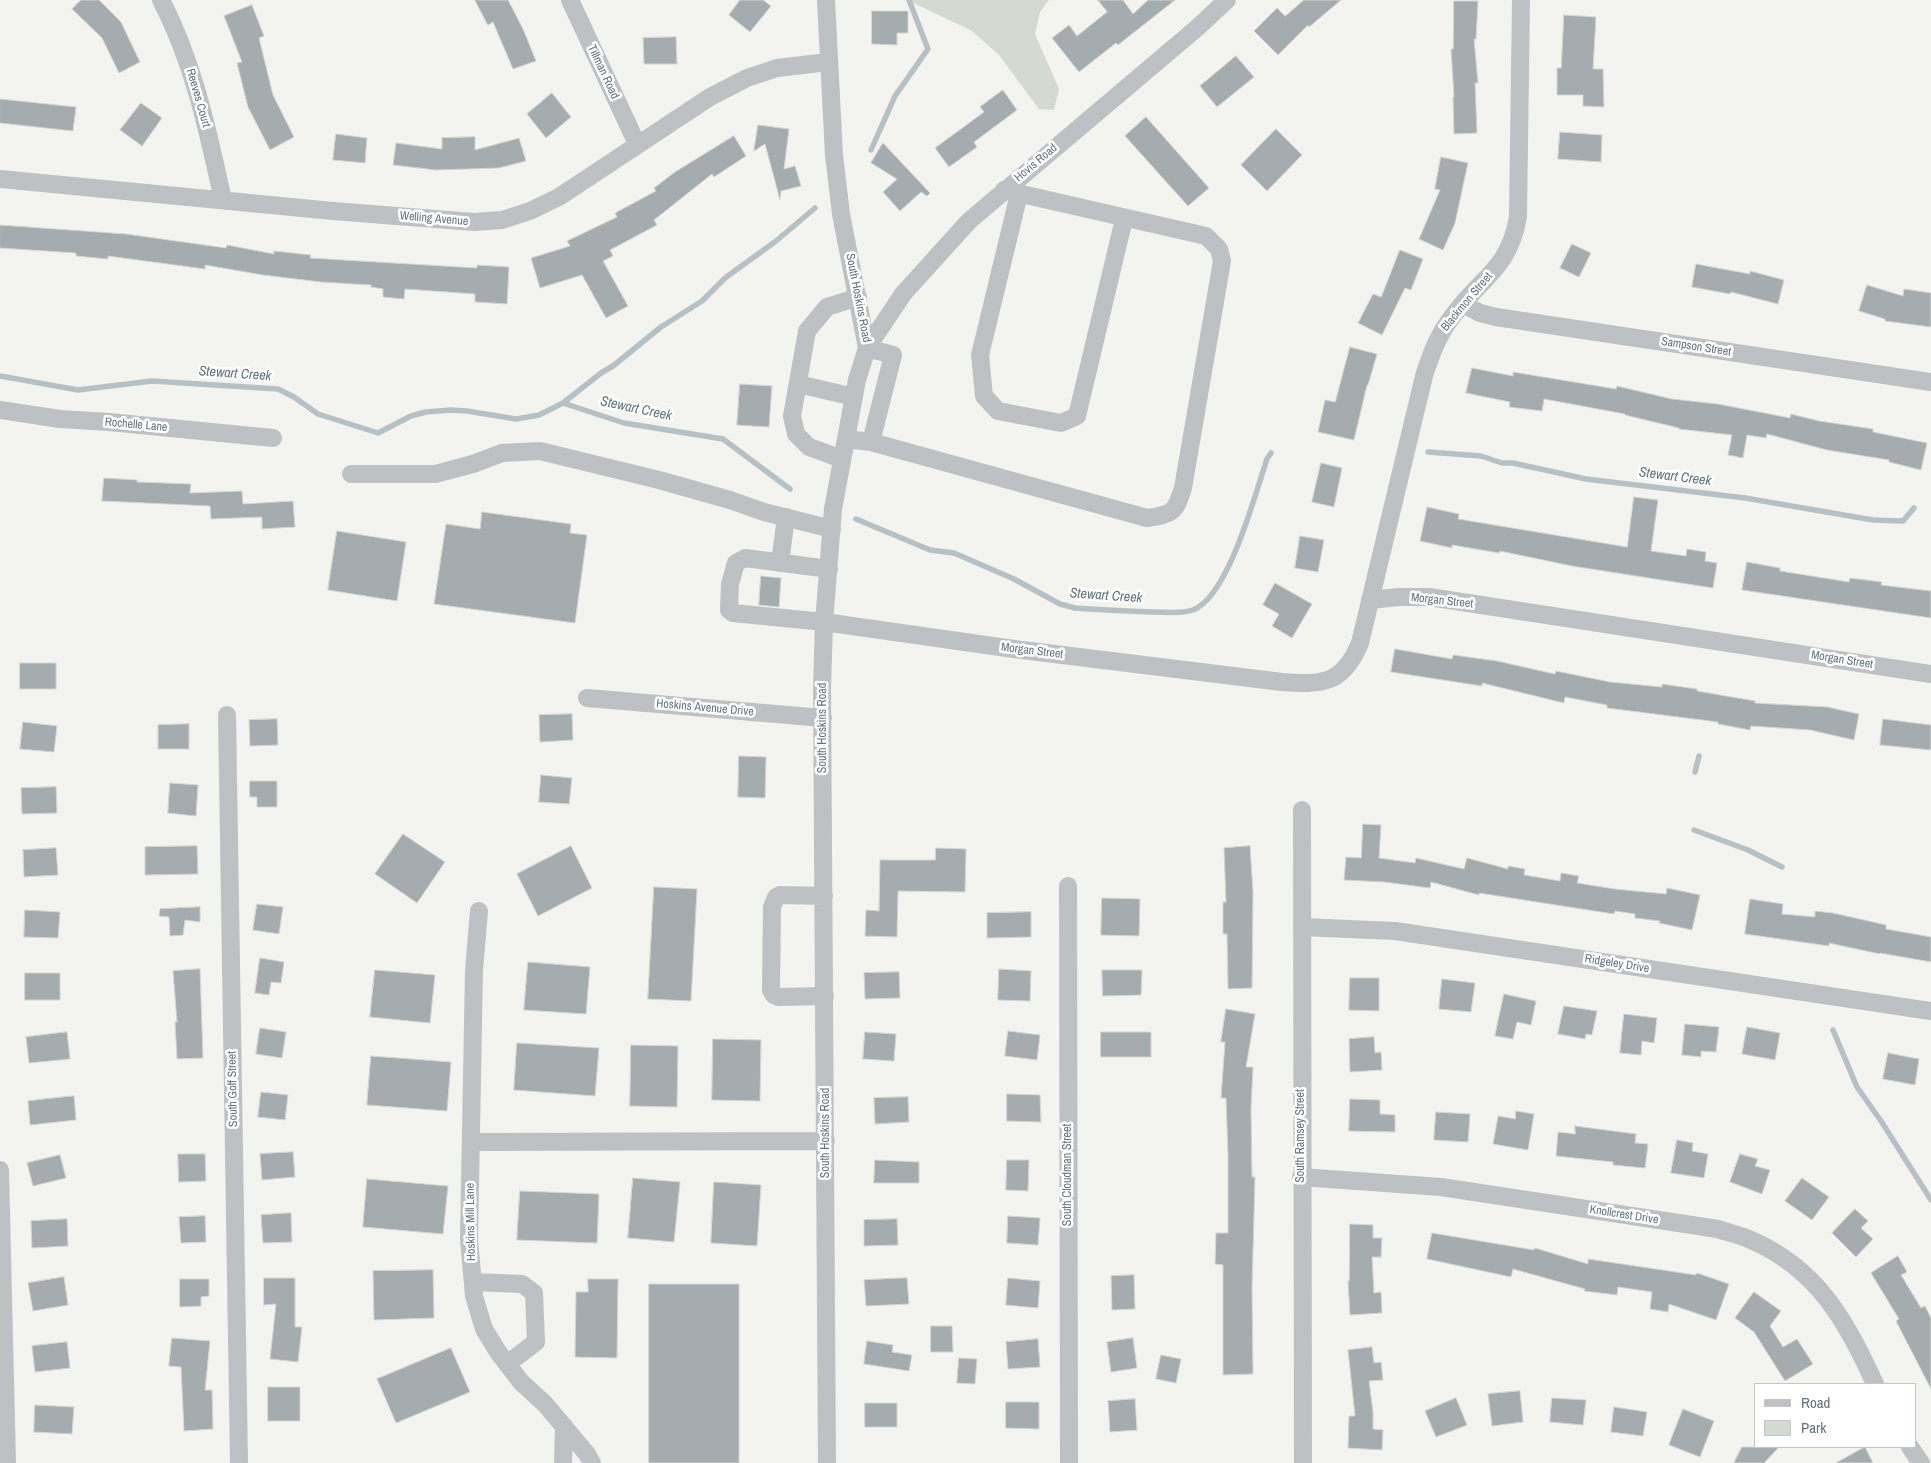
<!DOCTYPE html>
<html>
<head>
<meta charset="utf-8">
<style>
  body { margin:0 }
  #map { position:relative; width:1931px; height:1463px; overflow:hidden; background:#f3f3f0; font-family:"Archivo Narrow",sans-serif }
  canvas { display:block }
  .legend { position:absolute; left:1754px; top:1383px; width:162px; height:65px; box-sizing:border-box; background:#fff; border:1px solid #c1c7cb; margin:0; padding:6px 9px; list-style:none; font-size:15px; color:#65747e }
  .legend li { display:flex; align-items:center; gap:10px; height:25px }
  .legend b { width:25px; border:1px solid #c1c7cb }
</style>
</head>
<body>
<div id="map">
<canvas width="1931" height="1463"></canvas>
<ul class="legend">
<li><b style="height:6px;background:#bdc1c4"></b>Road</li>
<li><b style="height:14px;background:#d5dad1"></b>Park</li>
</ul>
</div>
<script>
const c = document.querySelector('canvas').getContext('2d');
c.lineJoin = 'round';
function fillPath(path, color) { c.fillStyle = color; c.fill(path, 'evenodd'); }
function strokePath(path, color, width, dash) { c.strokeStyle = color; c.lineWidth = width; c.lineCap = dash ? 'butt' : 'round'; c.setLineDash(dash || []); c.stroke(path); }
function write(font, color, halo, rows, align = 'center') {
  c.font = font + ' "Archivo Narrow",sans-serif'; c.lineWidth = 5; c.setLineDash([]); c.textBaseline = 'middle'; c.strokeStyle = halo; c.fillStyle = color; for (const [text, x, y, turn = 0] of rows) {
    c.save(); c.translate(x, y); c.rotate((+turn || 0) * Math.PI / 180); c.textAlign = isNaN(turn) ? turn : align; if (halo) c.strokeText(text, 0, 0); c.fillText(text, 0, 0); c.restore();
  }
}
const green = new Path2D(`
  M907 0H1049L1040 12 1035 34 1059 89 1054 110 1039 109 999 55 972 31Z`);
const stream = new Path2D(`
  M871 150 895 96 928 49 909 0
  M0 376 78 390 152 381 278 389 294 397 318 414 378 433 411 416 426 412 451 410 467 411 516 419 539 415 563 403 601 373 613 366 661 327 702 301 725 278 776 241 815 208
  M563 403 624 423 723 439 790 489
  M1428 452 1481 456 1502 463H1513L1586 479 1745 498 1873 520 1903 521 1914 508
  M856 519 930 550 954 553 1014 579 1060 604 1075 608C1102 610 1129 611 1155 612 1168 612 1181 614 1193 610 1229 596 1255 494 1267 459L1271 453
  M1695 772 1699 756
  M1694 830 1748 850 1782 867
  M1833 1030 1857 1087 1881 1121 1931 1200`);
const building = new Path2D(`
  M81 0H99L121 22 140 62 119 73 102 38 72 9Z
  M475 0H508L523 29 536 61 513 69 493 22 488 25Z
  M740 0H763L771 6 750 32 729 15Z
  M1098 0H1123L1133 14 1148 0H1175L1118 45 1116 43 1079 72 1052 38 1069 25 1077 36 1107 12Z
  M1304 0H1341L1309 27 1308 25 1278 55 1254 31 1277 8 1285 16Z
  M1454 1H1478L1476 39H1474L1478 83H1475L1477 133 1454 134 1453 97H1454L1451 49H1453Z
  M252 5 264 36 259 38 273 95 294 137 270 150 248 107 237 63 242 62 224 16Z
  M872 11H908V33H897V45L872 44Z
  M1564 15 1596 17 1593 69H1603L1604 107 1583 106V95H1557V68H1561Z
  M676 37 677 64H644L643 38Z
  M1236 56 1254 77 1217 107 1200 86Z
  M1003 90 1017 110 974 142 977 147 949 167 935 148 984 112 980 107Z
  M552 93 571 117 546 138 527 114Z
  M0 99 76 107 73 131 0 123Z
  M141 103 162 118 142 146 120 130Z
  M1146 117 1209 188 1188 206 1125 136Z
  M758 125 789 129 784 169 795 166 801 186 781 191 780 200 765 144 754 151Z
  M1276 129 1302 155 1267 191 1241 165Z
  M1560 132 1602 135 1601 162 1558 159Z
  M336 134 367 138 365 163 333 160Z
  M734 136 746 156 714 177 712 174 654 220 657 225 610 250 613 256 603 261 628 306 606 318 582 275 540 288 531 258 570 246 567 241 617 217 615 213 656 191 654 188 675 172Z
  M475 137V150L519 138 526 161 499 168 436 170 393 165 396 143 442 149V138Z
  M883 143 930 193 927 196 921 192 900 211 883 192 897 179 871 163Z
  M1441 157 1468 163 1455 223 1443 250 1419 239 1440 190 1435 189Z
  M0 225 126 234 226 248 227 245 274 254V251L311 255 310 258 477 268V265L509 267 507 304 475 302V294L405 289 404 299 383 297V289L371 287V285L321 282 263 275 205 265V269L108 256V259L76 256V253L0 248Z
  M1572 244 1591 253 1579 277 1560 268Z
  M1400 250 1423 259 1411 290 1405 288 1382 335 1358 323 1373 294 1381 297Z
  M1696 264 1750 274V271L1784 280 1778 304 1731 292 1730 294 1692 287Z
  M1867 285 1903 296 1904 289 1931 293V327L1885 321V319L1859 311Z
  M1350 347 1377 354 1368 385H1367L1354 440 1318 432 1325 400 1335 402Z
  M1472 368 1513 376V372L1616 389 1617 386 1672 399 1718 404 1790 418 1791 414 1819 421 1873 429V432L1927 443 1921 470 1889 462V460L1827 450 1767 434 1766 438 1747 435 1743 458 1728 455 1732 435 1679 429V428L1625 415V414L1544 399 1542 411 1509 407 1510 402 1466 393Z
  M740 384 772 386 769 427 737 425Z
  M1321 463 1342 468 1334 507 1312 502Z
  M104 478 137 480V482L191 484 190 493 242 491 243 504 293 501 295 527 262 529V517L211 519 210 506 102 501Z
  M1634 497 1658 500 1651 551 1686 556 1687 549 1706 552 1705 561 1717 563 1713 588 1572 566 1500 551 1499 553 1452 545V548L1420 541 1427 507 1459 514 1458 519 1627 547Z
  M482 512 571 524 570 533 587 535 575 623 434 604 446 524 480 529Z
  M337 531 406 542 397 601 328 590Z
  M1300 536 1324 540 1318 572 1295 568Z
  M1747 562 1780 568V571L1849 582 1850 578 1882 582 1881 585 1931 591V618L1742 590Z
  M761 576 781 578 779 607 759 605Z
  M1275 583 1312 604 1292 638 1272 626 1279 614 1263 605Z
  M1395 649 1452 659 1453 655 1497 661 1555 674 1556 671 1610 682 1662 687V684L1697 689V691L1755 701V703L1827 707 1859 714 1854 740 1810 730 1751 726 1750 730 1718 724V722L1607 708V705L1565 697 1564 703 1482 683V686L1391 672Z
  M20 663H56V689H20Z
  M572 714 573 740 540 742 539 715Z
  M277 719 278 745 250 746 249 720Z
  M1883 719 1931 725V750L1880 745Z
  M23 722 57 726 54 752 20 749Z
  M189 724V749H158V725Z
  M739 756 766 757 765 798 738 797Z
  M541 775 572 778 569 804 539 802Z
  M250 781H277V807H257V797H250Z
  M170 783 198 785 196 816 168 813Z
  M56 787 57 813 22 814 21 788Z
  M1363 824 1381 825 1379 858 1415 863 1416 858 1464 869 1467 858 1508 869V866L1525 869 1524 875 1560 881 1561 873 1579 876 1577 883 1615 889 1666 894 1667 888 1700 895 1692 930 1659 923 1660 921 1635 918V914L1615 911 1614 914 1479 893V895L1431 882 1430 888 1384 882 1344 880 1346 857 1361 858Z
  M403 834 445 862 417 903 375 874Z
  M197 846 198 874 145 875V847Z
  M571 846 592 888 538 916 517 874Z
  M1250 846 1253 892 1252 988 1228 989 1227 934H1223V902H1226L1224 848Z
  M56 848 58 875 24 877 23 850Z
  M936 848 966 849 965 892 898 891 897 937 865 936 866 910 879 911 880 860H935Z
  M654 887 697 889 691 1001 648 999Z
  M1102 898 1140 899 1139 936 1101 935Z
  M1750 899 1783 904 1782 914 1815 917V911L1833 913 1886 925V929L1931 937V962L1880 953V954L1829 943V946L1745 934Z
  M257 904 283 907 279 934 253 930Z
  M200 907V922L185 920 183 935 170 936 169 917 159 916 160 909Z
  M25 910 60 912 58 938 24 937Z
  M1031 912V937L987 938V913Z
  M260 958 284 962 281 983 271 982 269 995 255 993Z
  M528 962 590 967 586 1014 524 1010Z
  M200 969 203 1058 177 1059 175 1022H177L173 971Z
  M999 969 1031 971 1030 1001 998 1000Z
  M375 970 435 975 430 1023 370 1017Z
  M1102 970H1142L1141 995 1103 996Z
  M899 972 900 998 865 999 864 973Z
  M25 973H60V1000H25Z
  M1350 978H1379V1011L1349 1010Z
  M1442 979 1475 983 1471 1012 1439 1009Z
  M1504 994 1536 1001 1531 1025 1517 1022 1513 1039 1495 1036Z
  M1564 1006 1597 1011 1592 1035 1586 1034 1585 1039 1558 1034Z
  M1226 1009 1255 1014 1246 1067H1253L1251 1109 1252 1177H1255L1252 1288 1253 1374 1223 1375V1265L1215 1264 1216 1233H1228V1154L1226 1098H1221L1225 1042H1221Z
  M1624 1014 1657 1018 1654 1043 1642 1041 1641 1055 1620 1053Z
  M1685 1024 1719 1027 1716 1052 1701 1051V1057L1682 1055Z
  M1747 1027 1780 1033 1775 1060 1742 1054Z
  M260 1028 286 1032 282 1058 256 1054Z
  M1008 1031 1040 1035 1037 1060 1005 1056Z
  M67 1032 70 1059 29 1063 26 1037Z
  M865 1032 896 1034 894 1061 863 1059Z
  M1101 1032H1151V1057H1101Z
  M1374 1037 1375 1053 1381 1052 1382 1070 1350 1072 1349 1039Z
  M713 1039 761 1040 760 1101 712 1100Z
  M517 1043 599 1048 595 1096 514 1090Z
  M631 1045 678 1046 677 1107 630 1106Z
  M1888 1053 1919 1059 1915 1085 1883 1079Z
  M371 1056 451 1062 447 1111 367 1105Z
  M261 1092 288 1095 285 1120 258 1117Z
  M1007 1094 1040 1095 1041 1122 1007 1121Z
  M74 1096 76 1120 30 1125 28 1101Z
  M908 1097 909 1122 875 1124 874 1098Z
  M1350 1099 1380 1100V1114L1395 1115V1132L1349 1131Z
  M1516 1111 1534 1114 1528 1150 1493 1144 1498 1116 1515 1119Z
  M1436 1112 1470 1114 1468 1142 1434 1140Z
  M1575 1126 1636 1134 1635 1143 1648 1144 1645 1168 1613 1165V1162L1556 1156 1558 1132 1575 1134Z
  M1677 1140 1693 1143 1692 1151 1708 1154 1704 1178 1671 1173Z
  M293 1152 295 1177 262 1180 260 1154Z
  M178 1154H205L206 1181 179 1182Z
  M1740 1154 1758 1159 1755 1166 1770 1170 1762 1194 1730 1182Z
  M60 1155 66 1178 33 1186 27 1163Z
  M875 1160 919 1162V1183H874Z
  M1007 1160H1029L1028 1191 1006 1190Z
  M633 1178 680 1182 674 1242 628 1238Z
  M1802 1178 1829 1197 1812 1220 1785 1201Z
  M367 1179 448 1186 443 1234 363 1227Z
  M714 1182 761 1185 757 1246 711 1243Z
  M520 1191 599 1194 597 1243 517 1240Z
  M1855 1209 1868 1221 1861 1228 1873 1239 1856 1257 1832 1233Z
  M291 1213 292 1242 263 1243 261 1215Z
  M205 1216 206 1242 181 1243 179 1217Z
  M1008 1216 1040 1218 1038 1245 1007 1243Z
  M67 1219 68 1246 32 1248 31 1221Z
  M897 1219 898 1245 864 1246V1220Z
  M1350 1224 1373 1225V1238H1382L1381 1257H1372L1374 1293 1381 1292 1382 1313 1350 1315 1348 1281H1349Z
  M1432 1233 1534 1250 1535 1248 1588 1264V1259L1696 1275 1697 1273 1729 1284 1716 1320 1669 1304 1668 1312 1650 1309 1652 1292 1618 1287 1617 1295 1584 1291 1585 1289 1513 1269 1511 1277 1427 1259Z
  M1898 1256 1907 1272 1901 1275 1921 1308 1925 1306 1931 1318V1389L1896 1321 1899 1319 1871 1273Z
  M433 1270 434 1318 374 1320 373 1271Z
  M1134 1275 1135 1309 1112 1310 1111 1276Z
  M64 1277 68 1305 33 1311 28 1283Z
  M264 1278H295V1327H302L298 1362 270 1359 276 1304 264 1305Z
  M907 1278 909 1304 866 1306 864 1280Z
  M1008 1278 1040 1281 1038 1308 1006 1305Z
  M180 1279H209V1296L201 1297V1306L180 1307Z
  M588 1279H618L617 1358 575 1357 576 1292H588Z
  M649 1284H739V1463H649Z
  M1754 1292 1781 1311 1770 1326 1783 1347 1797 1339 1813 1364 1785 1381 1754 1332 1735 1318Z
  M931 1326H952L953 1352H931Z
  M172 1338 210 1341 205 1390H212L213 1429 184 1431 181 1367 169 1366Z
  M1133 1338 1137 1368 1111 1372 1107 1342Z
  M1038 1339 1040 1367 1008 1369 1006 1342Z
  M867 1341 893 1345 892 1352 912 1355 909 1371 864 1364Z
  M67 1342 70 1368 35 1372 32 1346Z
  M1372 1347 1374 1363 1381 1362 1383 1380 1369 1381 1373 1412V1429L1383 1430 1382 1450 1348 1448 1349 1416H1355L1348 1350Z
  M451 1348 470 1392 396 1423 377 1379Z
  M1161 1355 1181 1359 1176 1383 1156 1379Z
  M959 1358 977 1359 975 1384 957 1383Z
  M268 1387H300V1421H268Z
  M1520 1391 1523 1422 1492 1426 1488 1394Z
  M1456 1398 1467 1425 1436 1437 1425 1411Z
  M1552 1398 1586 1400 1583 1425 1550 1422Z
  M1135 1399 1137 1430 1110 1432 1108 1401Z
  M1006 1402H1039V1429L1006 1428Z
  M865 1403H897V1427H865Z
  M35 1405 74 1407 72 1434 34 1432Z
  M1614 1407 1647 1412 1643 1436 1611 1432Z
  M1683 1409 1714 1421 1700 1457 1669 1445Z
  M1742 1447H1779L1764 1463H1734Z
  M1865 1447 1873 1463H1836Z`);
const minor = new Path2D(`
  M161 0C194 63 208 132 223 200
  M570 0 637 144
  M826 0 834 155 841 214 867 348 857 380 833 509 824 622 822 688 827 1463
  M0 179 333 211 474 222 502 220 530 211 559 197 710 97 747 78 777 68 828 62
  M1019 194 980 355 984 396 998 411 1061 423 1077 416 1124 219
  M1463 304 1480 313 1496 317 1931 382
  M867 348 903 294 969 221 1197 28 1227 0
  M867 348 893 355 871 442
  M798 384 854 397
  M0 410 60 419 109 422 273 438
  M846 439 871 442 1147 518C1173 514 1175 513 1183 488L1222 261 1219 249 1206 236 1004 190
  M842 459 809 447 796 434 792 416 807 331 827 307 858 297
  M351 474H435L473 464 502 453 540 451 659 480 730 500 764 512 832 529
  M780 563 786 517
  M829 569 745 558 736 563 730 584 729 610 733 613 824 622 1014 649 1282 682C1323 685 1343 684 1360 643L1424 376C1431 354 1438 335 1452 317 1480 278 1510 269 1518 216L1521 0
  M1370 600 1399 597H1429L1931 674
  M587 698 823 718
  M227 715 239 1463
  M1302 810 1303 1463
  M1068 886 1069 1463
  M824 896 780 895 776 897 772 907 771 990 774 995 778 997 825 996
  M479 911 474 970 469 1239 474 1296 484 1329 498 1352 521 1382 545 1404 587 1454 592 1463
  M1302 927 1395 931 1931 1011
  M471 1142 826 1141
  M0 1170 7 1463
  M1301 1177 1441 1187 1718 1229C1729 1233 1740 1235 1751 1240 1818 1269 1846 1321 1875 1384
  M473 1282 522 1284 534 1293 536 1342 507 1364
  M1910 1447 1921 1463
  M563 1463 564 1426`);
const streetNames = [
  ["Tillman Road",603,72,65],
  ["Reeves Court",198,98,74],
  ["Hovis Road",1036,163,-40],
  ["Welling Avenue",434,219,5],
  ["South Hoskins Road",858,298,79],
  ["Blackmon Street",1467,302,-50],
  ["Sampson Street",1696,347,9],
  ["Rochelle Lane",136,425,5],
  ["Morgan Street",1442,601,6],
  ["Morgan Street",1032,651,7],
  ["Morgan Street",1842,660,9],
  ["Hoskins Avenue Drive",705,708,5],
  ["South Hoskins Road",823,728,-90],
  ["Ridgeley Drive",1617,964,9],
  ["South Goff Street",233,1089,-91],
  ["South Hoskins Road",826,1133,-90],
  ["South Ramsey Street",1301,1136,-90],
  ["South Cloudman Street",1068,1175,-90],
  ["Knollcrest Drive",1624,1215,9],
  ["Hoskins Mill Lane",471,1222,-91]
];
const waterNames = [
  ["Stewart Creek",235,374,4],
  ["Stewart Creek",636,409,12],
  ["Stewart Creek",1675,477,7],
  ["Stewart Creek",1106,596,4]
];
fillPath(green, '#d5dad1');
strokePath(stream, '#b5c1c5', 5.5);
fillPath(building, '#a5acb0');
strokePath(building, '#d5d4d2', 1);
strokePath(minor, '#bdc1c4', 18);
write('12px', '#65747e', '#fff', streetNames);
write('italic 14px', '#60767c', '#fff', waterNames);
</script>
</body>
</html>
